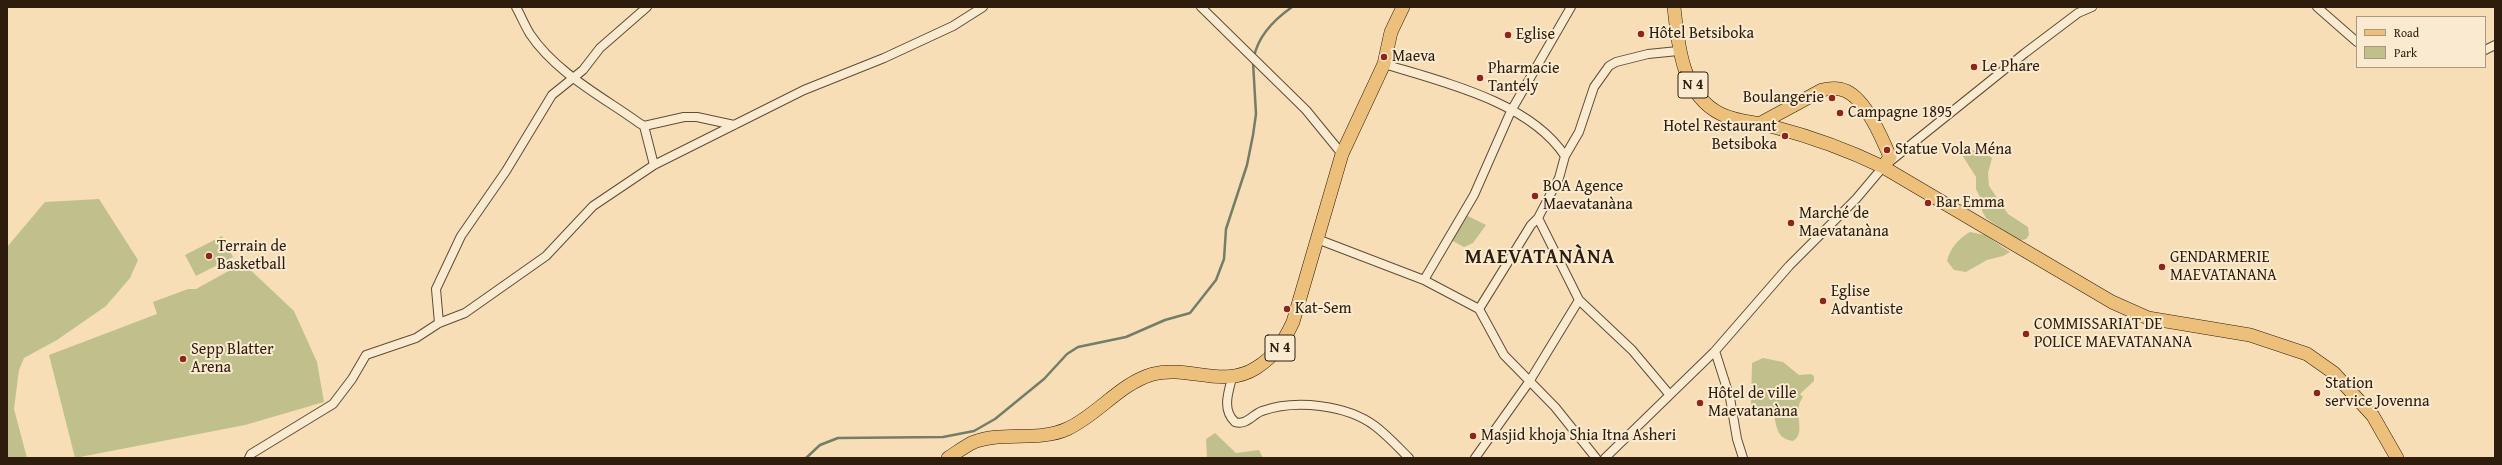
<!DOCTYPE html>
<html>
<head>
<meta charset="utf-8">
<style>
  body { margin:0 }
  #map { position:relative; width:2502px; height:465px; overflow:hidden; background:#f8deb6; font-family:"Gentium Book Plus",serif }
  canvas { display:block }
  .frame { position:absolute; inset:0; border:8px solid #2e1c0d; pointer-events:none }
  .legend { position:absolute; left:2356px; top:16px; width:130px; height:52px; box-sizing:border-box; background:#faead0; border:1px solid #a89882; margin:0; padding:5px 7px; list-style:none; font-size:12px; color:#2e1c0d }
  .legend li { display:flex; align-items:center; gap:8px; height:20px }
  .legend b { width:20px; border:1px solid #a89882 }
</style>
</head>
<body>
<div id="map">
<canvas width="2502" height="465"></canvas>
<div class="frame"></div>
<ul class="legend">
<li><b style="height:5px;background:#ecbf7b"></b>Road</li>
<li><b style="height:11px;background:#c0c08c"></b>Park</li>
</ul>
</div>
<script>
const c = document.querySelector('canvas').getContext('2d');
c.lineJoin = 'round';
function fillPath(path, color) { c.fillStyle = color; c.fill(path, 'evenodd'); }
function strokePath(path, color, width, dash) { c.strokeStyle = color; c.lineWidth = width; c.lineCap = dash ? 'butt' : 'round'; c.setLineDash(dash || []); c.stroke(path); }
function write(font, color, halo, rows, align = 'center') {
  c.font = font + ' "Gentium Book Plus",serif'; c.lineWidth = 4; c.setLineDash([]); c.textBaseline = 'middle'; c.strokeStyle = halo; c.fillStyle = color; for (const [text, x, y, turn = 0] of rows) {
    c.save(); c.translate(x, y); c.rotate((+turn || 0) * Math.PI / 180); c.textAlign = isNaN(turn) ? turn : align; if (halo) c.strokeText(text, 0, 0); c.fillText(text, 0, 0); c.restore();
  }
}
const green = new Path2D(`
  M1966 150 1982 151 1992 158 1988 173 1989 186 2008 214 2028 227 2029 235 2026 239 2019 241 1986 218 1982 211 1981 199 1976 189V177L1962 155Z
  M99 199 138 260 130 278 106 306 57 340 24 358 19 370 14 409 27 458H7V247L45 202Z
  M1464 214 1486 225 1473 243 1464 247 1449 239Z
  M1970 232 1985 235 2010 252 2003 256 1987 260 1966 272 1954 270 1947 261C1950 248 1959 238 1970 232Z
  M222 236 233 257 196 276 185 255Z
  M243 263 294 311 317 362 324 402 245 425 75 458 49 355 157 314 153 302 188 289H196Z
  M1763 358 1783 362 1799 375 1811 374 1814 376V381L1800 394 1803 397C1801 400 1799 403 1799 406 1796 417 1805 434 1793 441 1772 438 1779 420 1770 408H1754L1751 405 1752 363Z
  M1215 433 1236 453 1259 450 1263 458H1207L1206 439Z`);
const stream = new Path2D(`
  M1254 57C1258 36 1275 19 1292 7
  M806 458 820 445 838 438 943 437 974 431 995 419 1044 379 1067 354 1078 347 1126 337 1165 320 1190 313 1216 280 1224 259 1226 229 1247 165 1253 135 1256 114 1253 62`);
const street = new Path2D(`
  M516 7C521 16 525 26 530 34 556 73 603 97 639 123L644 126 684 117H697L734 125
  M1201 7 1306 110 1342 154
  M2317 7 2357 42
  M2485 50 2495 45
  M1384 64C1443 82 1530 102 1565 156
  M644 126 654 165
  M1538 218 1579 300 1632 350 1669 394
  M1317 239 1424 280 1479 309
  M1424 280 1474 195 1511 111 1571 7
  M439 323 436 289 461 236 506 171 552 95 583 70 600 48 647 7
  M1715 351 1730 398 1737 439 1743 458
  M1232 378C1228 393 1222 410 1235 422 1246 426 1253 414 1262 411 1296 399 1347 405 1375 426 1387 435 1399 448 1409 458
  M249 458 251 454 333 404 352 379 366 355 416 338 439 323 465 313 546 256 593 206 654 165 804 90 884 58 953 26 983 7
  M1475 458 1529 382 1579 300
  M1596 458 1555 407 1504 355 1479 309 1531 225 1538 218 1559 178 1565 156 1579 132 1594 87 1609 66 1616 62 1648 54 1678 51
  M1605 458 1715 351 1789 266 1856 199 1883 167 2025 53 2078 13 2092 7`);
const primary = new Path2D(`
  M1674 7C1678 45 1682 95 1721 114 1737 122 1757 122 1774 127 1812 137 1848 150 1883 167L2112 302 2148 318 2250 335 2307 354 2334 373 2373 416 2397 458
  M1761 123 1822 90C1830 88 1838 87 1846 91 1866 100 1882 138 1890 157L1883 167
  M948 458C956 453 965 446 974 442 1002 431 1038 442 1067 429 1098 415 1119 384 1153 374 1189 365 1223 389 1256 368 1275 356 1283 343 1293 322L1342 154 1384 64 1391 32 1403 7`);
const markers = [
  [1641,34,4,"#8f2418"],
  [1508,35,4,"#8f2418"],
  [1384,57,4,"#8f2418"],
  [1974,67,4,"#8f2418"],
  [1480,78,4,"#8f2418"],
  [1832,98,4,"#8f2418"],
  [1840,113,4,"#8f2418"],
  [1785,136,4,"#8f2418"],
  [1887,150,4,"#8f2418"],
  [1535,196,4,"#8f2418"],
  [1928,203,4,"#8f2418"],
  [1791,223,4,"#8f2418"],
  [209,256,4,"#8f2418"],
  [2162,267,4,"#8f2418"],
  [1823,301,4,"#8f2418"],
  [1287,309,4,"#8f2418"],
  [2026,334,4,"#8f2418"],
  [183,359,4,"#8f2418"],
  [2317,393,4,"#8f2418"],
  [1700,403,4,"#8f2418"],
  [1473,436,4,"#8f2418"]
];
const shields = [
  [1693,85,30],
  [1280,348,30]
];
const shieldNames = [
  ["N 4",1693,85],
  ["N 4",1280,348]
];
const poiNames = [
  ["Hôtel Betsiboka",1649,34],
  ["Eglise",1516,35],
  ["Maeva",1392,57],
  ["Le Phare",1982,67],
  ["Pharmacie",1488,69],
  ["Tantely",1488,87],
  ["Boulangerie",1824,98,"right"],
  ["Campagne 1895",1848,113],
  ["Hotel Restaurant",1777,127,"right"],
  ["Betsiboka",1777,145,"right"],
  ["Statue Vola Ména",1895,150],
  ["BOA Agence",1543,187],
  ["Maevatanàna",1543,205],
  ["Bar Emma",1936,203],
  ["Marché de",1799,214],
  ["Maevatanàna",1799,232],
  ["Terrain de",217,247],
  ["Basketball",217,265],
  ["GENDARMERIE",2170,258],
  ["MAEVATANANA",2170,276],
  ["Eglise",1831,292],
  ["Advantiste",1831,310],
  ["Kat-Sem",1295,309],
  ["COMMISSARIAT DE",2034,325],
  ["POLICE MAEVATANANA",2034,343],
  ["Sepp Blatter",191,350],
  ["Arena",191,368],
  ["Station",2325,384],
  ["service Jovenna",2325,402],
  ["Hôtel de ville",1708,394],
  ["Maevatanàna",1708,412],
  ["Masjid khoja Shia Itna Asheri",1481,436]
];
const districtNames = [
  ["MAEVATANÀNA",1540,258]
];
fillPath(green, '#c0c08c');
strokePath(stream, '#727d6a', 2.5);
strokePath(street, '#604c37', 10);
strokePath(primary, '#2e1c0d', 14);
strokePath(street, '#faead0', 8);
strokePath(primary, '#ecbf7b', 13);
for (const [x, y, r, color] of markers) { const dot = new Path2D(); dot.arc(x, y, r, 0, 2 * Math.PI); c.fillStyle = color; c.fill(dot); strokePath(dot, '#faead0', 1.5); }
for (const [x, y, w] of shields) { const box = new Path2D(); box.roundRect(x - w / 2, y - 13, w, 26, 3); c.fillStyle = '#faead0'; c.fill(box); strokePath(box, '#2e1c0d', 1); }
write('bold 15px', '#2e1c0d', null, shieldNames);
write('16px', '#2e1c0d', '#faead0', poiNames, 'left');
c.letterSpacing = '1px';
write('bold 20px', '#2e1c0d', '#faead0', districtNames);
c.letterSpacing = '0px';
</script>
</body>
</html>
